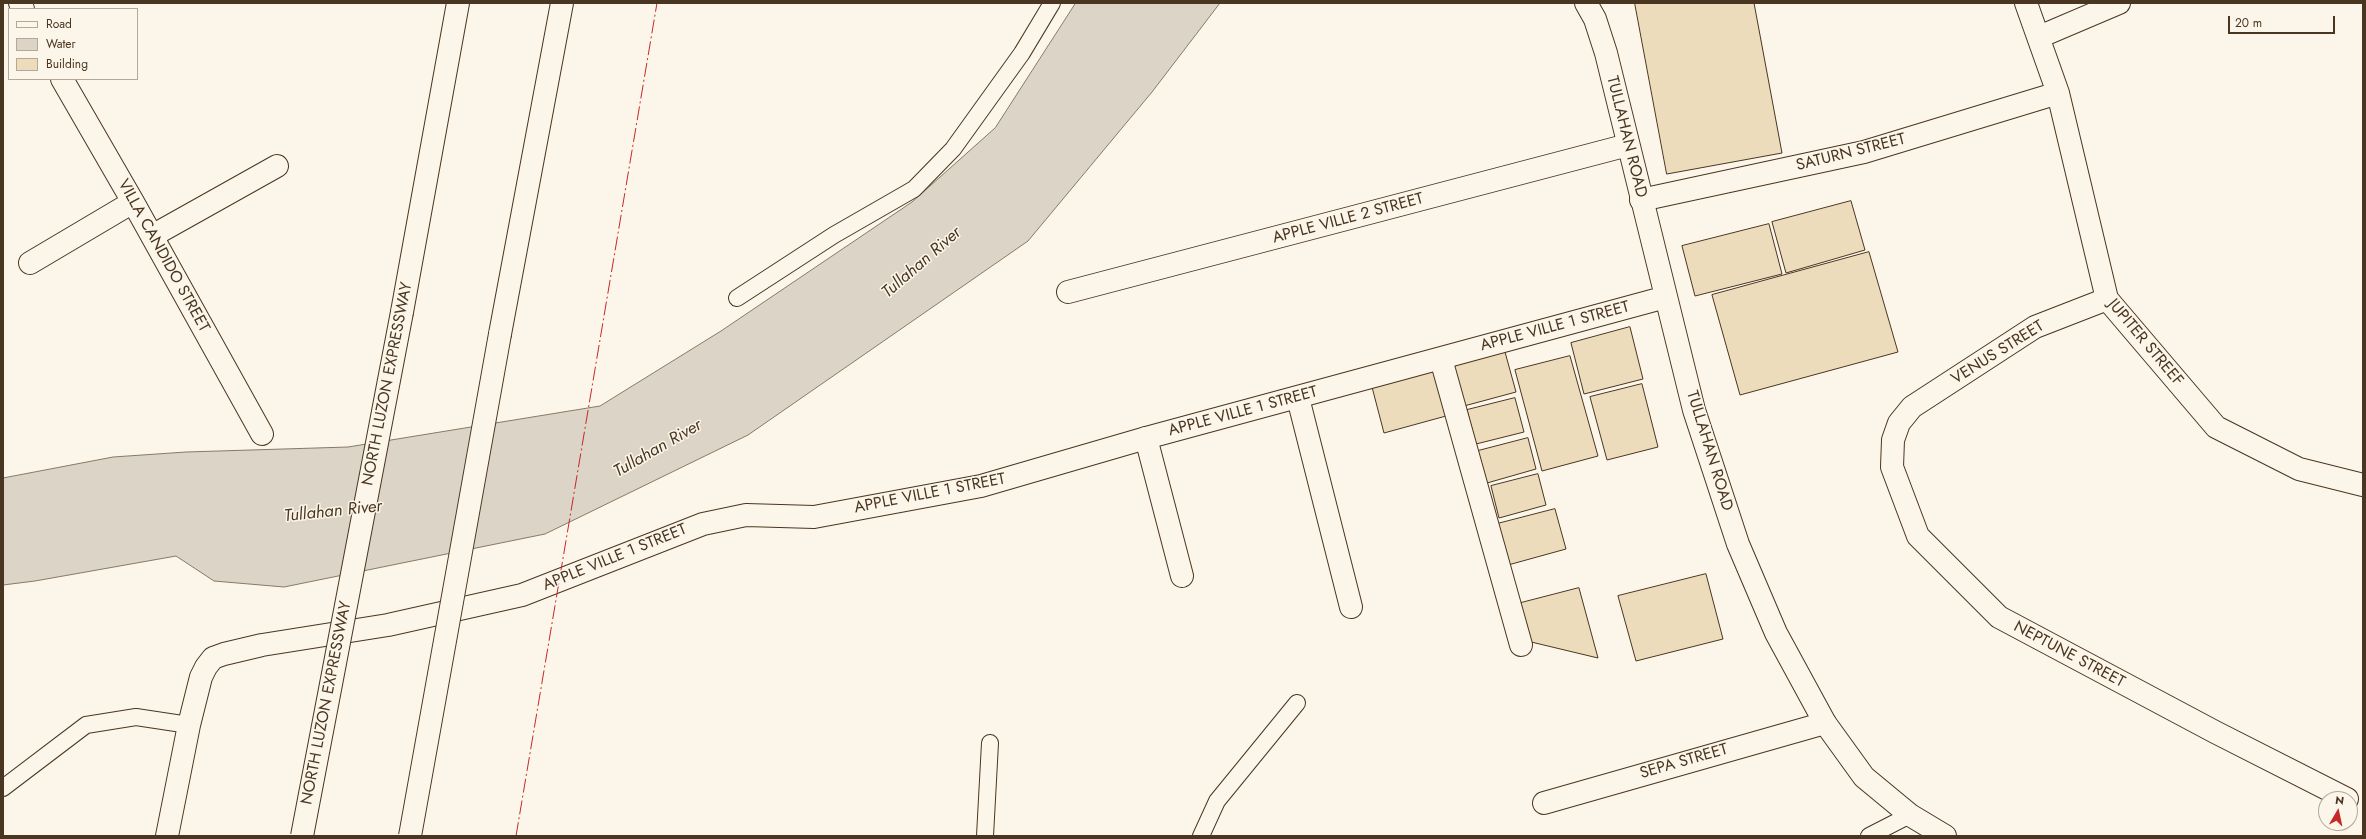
<!DOCTYPE html>
<html>
<head>
<meta charset="utf-8">
<style>
  body { margin:0 }
  #map { position:relative; width:2366px; height:839px; overflow:hidden; background:#fbf6e9; font-family:Jost,sans-serif }
  canvas { display:block }
  .frame { position:absolute; inset:0; border:4px solid #4a3520; pointer-events:none }
  .legend { position:absolute; left:8px; top:8px; width:130px; height:72px; box-sizing:border-box; background:#fbf6e9; border:1px solid #b4a999; margin:0; padding:5px 7px; list-style:none; font-size:12px; color:#4a3520 }
  .legend li { display:flex; align-items:center; gap:8px; height:20px }
  .legend b { width:20px; border:1px solid #b4a999 }
  .north { position:absolute; left:2318px; top:791px; width:40px; height:40px; box-sizing:border-box; background:#fbf6e9; border:1px solid #b4a999; border-radius:50%; rotate:9deg; font-size:11px; font-weight:700; line-height:16px; text-align:center; color:#4a3520 }
  .north::after { content:''; display:block; margin:auto; width:14px; height:18px; background:#c62828; clip-path:polygon(50% 0,100% 100%,50% 72%,0 100%) }
  .scale { position:absolute; left:2228px; top:16px; width:107px; height:18px; box-sizing:border-box; border:2px solid #4a3520; border-top:0; padding-left:5px; font-size:12px; line-height:14px; white-space:nowrap; color:#4a3520; -webkit-text-stroke:3px #fbf6e9; paint-order:stroke }
</style>
</head>
<body>
<div id="map">
<canvas width="2366" height="839"></canvas>
<div class="frame"></div>
<ul class="legend">
<li><b style="height:5px;background:#fbf6e9"></b>Road</li>
<li><b style="height:11px;background:#dcd4c6"></b>Water</li>
<li><b style="height:11px;background:#ecdcbc"></b>Building</li>
</ul>
<div class="north">N</div>
<div class="scale">20 m</div>
</div>
<script>
const c = document.querySelector('canvas').getContext('2d');
c.lineJoin = 'round';
function fillPath(path, color) { c.fillStyle = color; c.fill(path, 'evenodd'); }
function strokePath(path, color, width, dash) { c.strokeStyle = color; c.lineWidth = width; c.lineCap = dash ? 'butt' : 'round'; c.setLineDash(dash || []); c.stroke(path); }
function write(font, color, halo, rows, align = 'center') {
  c.font = font + ' Jost,sans-serif'; c.lineWidth = 3; c.setLineDash([]); c.textBaseline = 'middle'; c.strokeStyle = halo; c.fillStyle = color; for (const [text, x, y, turn = 0] of rows) {
    c.save(); c.translate(x, y); c.rotate((+turn || 0) * Math.PI / 180); c.textAlign = isNaN(turn) ? turn : align; if (halo) c.strokeText(text, 0, 0); c.fillText(text, 0, 0); c.restore();
  }
}
const water = new Path2D(`
  M1076 3H1220L1152 92 1028 241 748 435 545 534 284 587 214 581 176 556 35 581 3 585V478L113 457 186 452 348 447 600 406 721 331 912 202 995 128Z`);
const building = new Path2D(`
  M1635 3H1754L1782 153 1667 174Z
  M1851 201 1865 250 1786 273 1772 222Z
  M1769 224 1782 274 1695 296 1682 246Z
  M1869 252 1898 352 1740 395 1712 295Z
  M1630 327 1643 379 1584 394 1571 343Z
  M1505 352 1516 392 1464 406 1453 365Z
  M1570 356 1598 456 1542 471 1515 370Z
  M1434 371 1446 416 1384 433 1372 387Z
  M1642 384 1658 447 1607 460 1590 397Z
  M1515 398 1524 432 1476 444 1467 410Z
  M1528 438 1536 469 1487 483 1478 451Z
  M1538 474 1546 505 1499 518 1491 486Z
  M1555 509 1566 549 1508 565 1497 524Z
  M1706 574 1723 639 1636 661 1618 596Z
  M1579 588 1598 658 1527 641 1517 604Z`);
const service = new Path2D(`
  M737 298 834 235 914 189 953 149 1022 53 1052 3
  M3 788 86 725 136 717 189 725
  M985 836 990 743
  M1201 836 1217 801 1297 703
  M1869 836 1910 815`);
const minor = new Path2D(`
  M20 3 23 9
  M2026 3 2058 93 2107 299 2216 427 2299 469 2363 485
  M2039 37 2119 3
  M62 79 133 202 262 434
  M1641 200 1864 152 2058 93
  M152 236 277 166
  M30 263 133 202
  M1068 292 1628 145
  M2107 299 2035 327 1912 407 1899 423 1893 440 1892 467 1918 536 1999 617 2215 732 2347 799
  M1441 359 1521 645
  M1298 398 1351 607
  M1146 438 1182 576
  M1544 803 1825 723`);
const secondary = new Path2D(`
  M1586 3 1595 19 1606 53 1694 410 1738 544 1776 633 1825 723 1864 777 1910 815 1945 836
  M167 836 189 725 201 677 206 667 213 658 224 654 262 645 388 625 522 595 703 524 746 515 814 517 981 486 1146 438 1666 297`);
const motorway = new Path2D(`
  M402 312 458 3
  M500 334 562 3`);
const motorwayBridge = new Path2D(`
  M302 836 402 312
  M410 836 500 334`);
const power = new Path2D(`
  M516 836 657 3`);
const streetNames = [
  ["TULLAHAN ROAD",1626,137,76],
  ["SATURN STREET",1851,153,-14],
  ["APPLE VILLE 2 STREET",1348,219,-15],
  ["VILLA CANDIDO STREET",163,256,61],
  ["APPLE VILLE 1 STREET",1555,327,-15],
  ["JUPITER STREEF",2145,343,50],
  ["VENUS STREET",1998,353,-32],
  ["NORTH LUZON EXPRESSWAY",388,384,-79],
  ["APPLE VILLE 1 STREET",1243,412,-15],
  ["TULLAHAN ROAD",1709,451,73],
  ["APPLE VILLE 1 STREET",930,494,-11],
  ["APPLE VILLE 1 STREET",615,558,-22],
  ["NEPTUNE STREET",2069,655,28],
  ["NORTH LUZON EXPRESSWAY",327,703,-79],
  ["SEPA STREET",1684,762,-16]
];
const waterNames = [
  ["Tullahan River",922,263,-41],
  ["Tullahan River",658,449,-30],
  ["Tullahan River",333,512,-6]
];
fillPath(water, '#dcd4c6');
strokePath(water, '#887966', 1);
fillPath(building, '#ecdcbc');
strokePath(building, '#4a3520', 1);
strokePath(service, '#4a3520', 18);
strokePath(minor, '#4a3520', 24);
strokePath(secondary, '#4a3520', 24);
strokePath(motorway, '#4a3520', 24);
strokePath(service, '#fbf6e9', 16);
strokePath(minor, '#fbf6e9', 22);
strokePath(secondary, '#fbf6e9', 22);
strokePath(motorway, '#fbf6e9', 22);
strokePath(motorwayBridge, '#4a3520', 24, []);
strokePath(motorwayBridge, '#fbf6e9', 22);
strokePath(power, '#c62828', 1, [14, 3, 2, 3]);
write('16px', '#4a3520', '#fbf6e9', streetNames);
write('italic 17px', '#4a3520', '#fbf6e9', waterNames);
</script>
</body>
</html>
